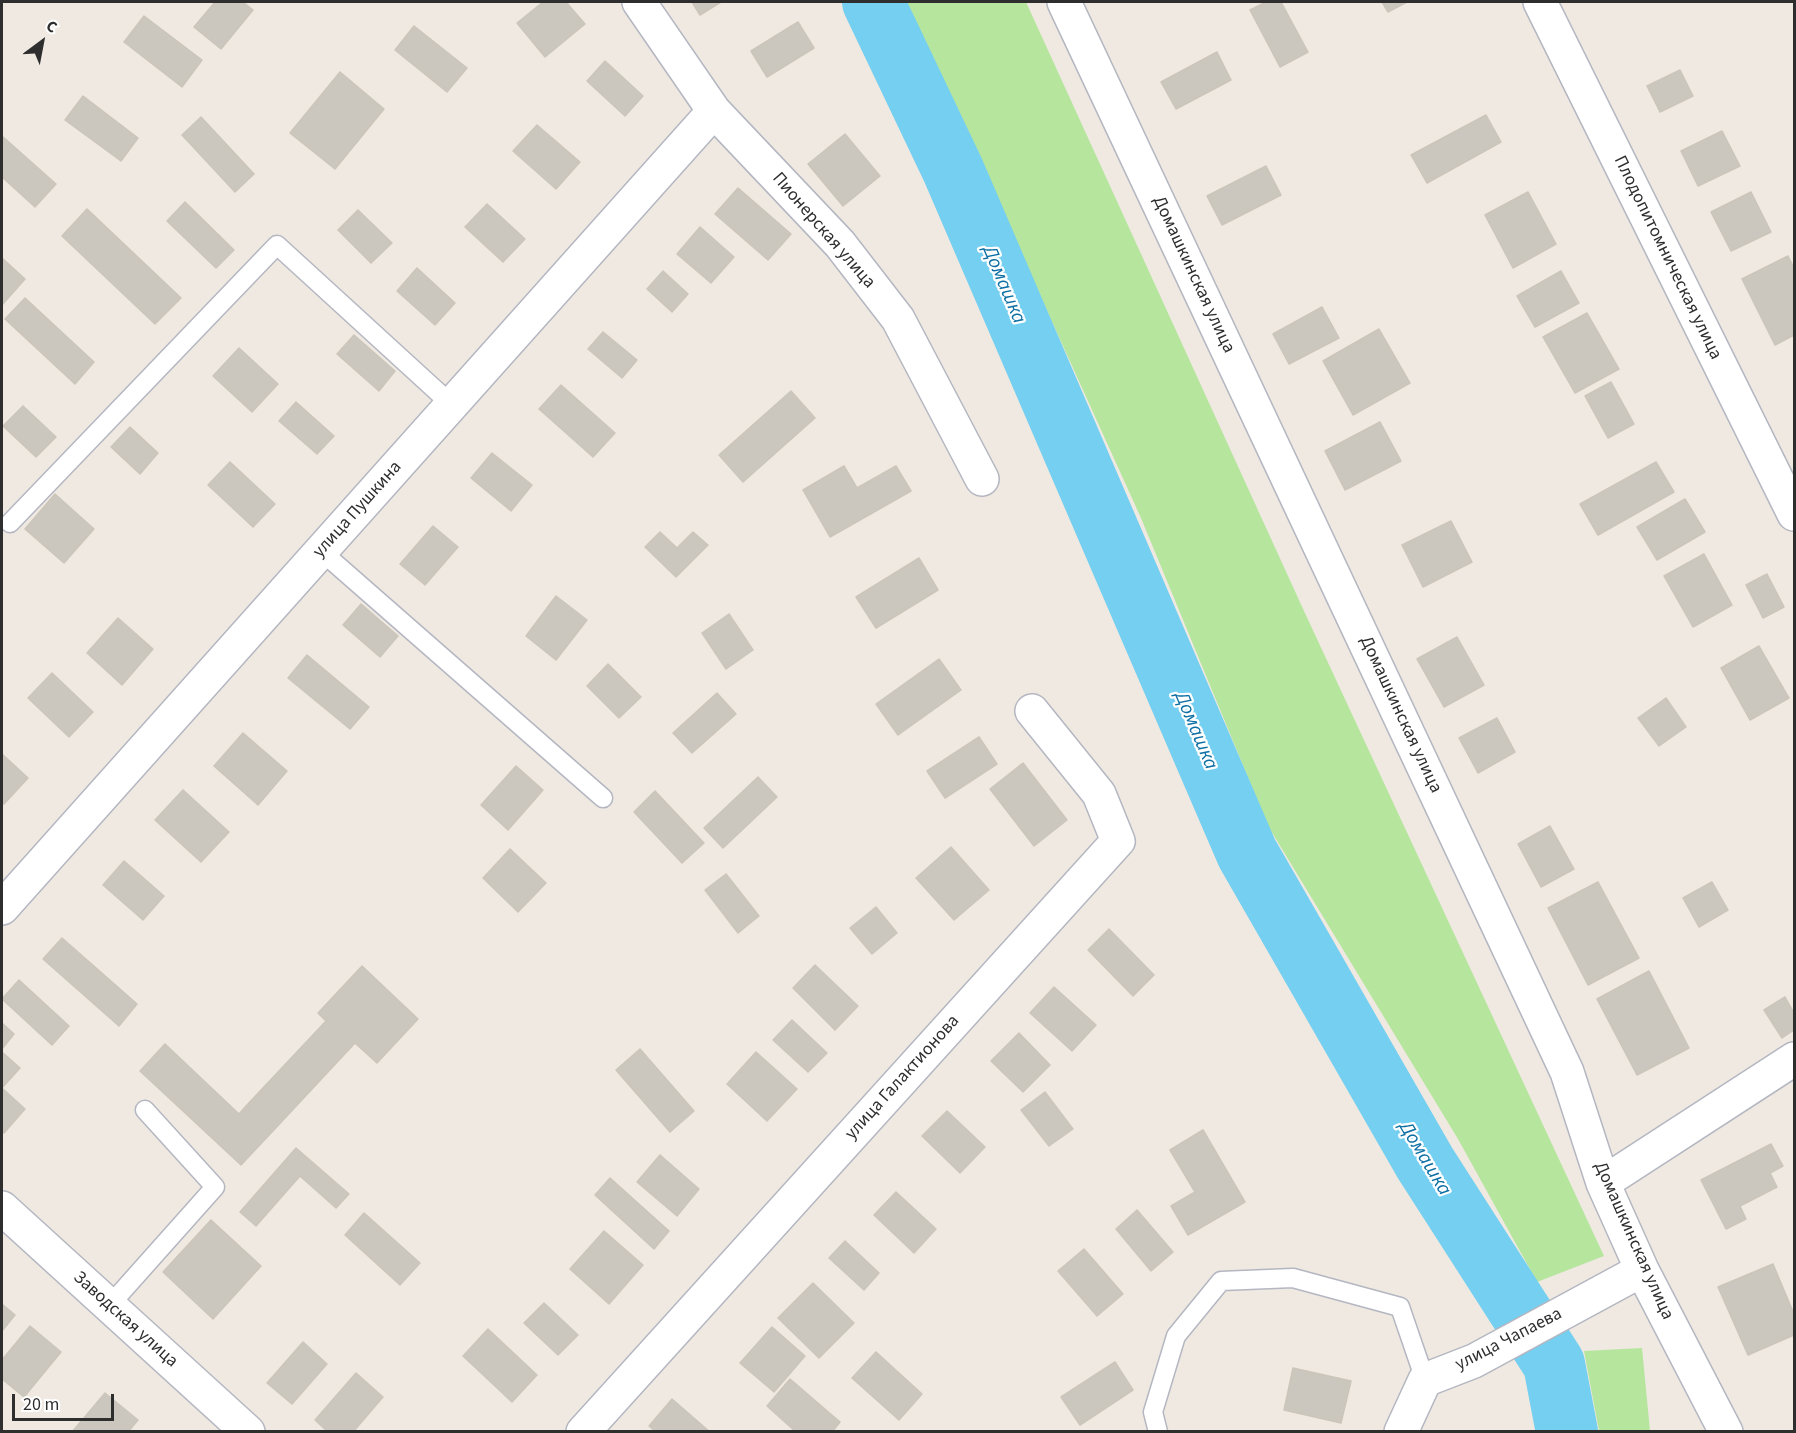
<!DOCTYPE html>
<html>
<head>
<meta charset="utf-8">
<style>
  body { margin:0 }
  #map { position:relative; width:1796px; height:1433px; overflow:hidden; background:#efe9e1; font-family:"Source Sans 3",sans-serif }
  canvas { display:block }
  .frame { position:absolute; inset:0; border:3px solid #2e2e2e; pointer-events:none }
  .north { position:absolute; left:12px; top:12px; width:60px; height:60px; -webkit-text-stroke:4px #fff; paint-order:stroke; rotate:32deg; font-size:16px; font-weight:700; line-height:24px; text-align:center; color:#2e2e2e }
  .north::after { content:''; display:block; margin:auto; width:21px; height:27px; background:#2e2e2e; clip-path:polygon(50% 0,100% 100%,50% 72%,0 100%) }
  .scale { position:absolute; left:12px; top:1394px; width:102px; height:27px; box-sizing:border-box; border:3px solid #2e2e2e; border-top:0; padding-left:8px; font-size:18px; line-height:21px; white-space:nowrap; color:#2e2e2e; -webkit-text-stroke:4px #fff; paint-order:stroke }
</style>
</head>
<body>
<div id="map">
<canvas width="1796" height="1433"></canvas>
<div class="frame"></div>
<div class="north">С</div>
<div class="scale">20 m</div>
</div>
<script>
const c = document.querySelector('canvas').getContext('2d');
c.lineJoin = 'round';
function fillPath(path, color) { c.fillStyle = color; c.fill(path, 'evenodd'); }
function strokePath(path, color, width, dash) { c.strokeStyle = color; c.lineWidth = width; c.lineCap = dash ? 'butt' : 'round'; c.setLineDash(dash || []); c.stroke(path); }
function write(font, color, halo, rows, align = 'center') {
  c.font = font + ' "Source Sans 3",sans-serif'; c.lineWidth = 4.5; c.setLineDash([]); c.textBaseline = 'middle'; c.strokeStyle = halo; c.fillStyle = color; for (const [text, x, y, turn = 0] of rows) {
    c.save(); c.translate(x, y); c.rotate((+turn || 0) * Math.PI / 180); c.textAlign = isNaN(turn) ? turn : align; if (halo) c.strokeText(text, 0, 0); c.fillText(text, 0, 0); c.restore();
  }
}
const green = new Path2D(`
  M907 2H1026L1304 611 1604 1256 1537 1282 1458 1139 1268 826 1141 518Z
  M1642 1348 1650 1431H1599L1584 1351Z`);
const river = new Path2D(`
  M873 2 953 170 1247 853 1425 1163 1554 1364 1567 1432`);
const building = new Path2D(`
  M215 2H243L253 10 221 49 194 27Z
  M543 2H566L585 24 545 57 517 23Z
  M692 2H721L700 15Z
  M1266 2H1281L1308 52 1280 67 1250 10Z
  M1382 2H1407L1388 12Z
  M144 16 202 60 182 87 124 42Z
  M798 22 814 48 767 77 751 51Z
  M414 26 467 68 447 92 395 50Z
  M1217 52 1231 80 1176 109 1161 82Z
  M605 61 643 96 625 116 587 81Z
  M1680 70 1693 96 1660 112 1647 86Z
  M340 72 384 109 335 169 290 133Z
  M83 96 138 138 121 161 65 120Z
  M1486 115 1501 142 1427 183 1411 155Z
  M201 117 254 174 235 192 182 135Z
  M537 125 580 162 556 189 513 151Z
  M1722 131 1740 166 1698 186 1681 151Z
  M845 134 880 176 843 206 808 164Z
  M2 136 56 184 35 207 2 177Z
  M1266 166 1281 195 1222 225 1207 196Z
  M738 188 791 234 768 260 715 214Z
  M1528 192 1556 244 1513 268 1485 215Z
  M1751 192 1771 232 1731 251 1711 212Z
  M185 202 234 250 216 268 167 221Z
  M487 204 525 239 503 262 465 227Z
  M87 209 181 298 155 324 62 236Z
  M358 210 392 243 371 263 338 230Z
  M700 227 734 257 711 283 677 254Z
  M1788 256 1794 268V335L1775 345 1742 279Z
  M2 258 25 279 2 305Z
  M417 268 455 303 435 325 397 291Z
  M663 271 688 294 672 312 647 289Z
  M1561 271 1579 303 1535 327 1517 296Z
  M25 298 94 362 75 384 5 319Z
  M1322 307 1339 338 1289 364 1273 334Z
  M1587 313 1619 369 1575 393 1543 337Z
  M1379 329 1410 383 1353 415 1323 361Z
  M603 332 637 360 622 378 588 349Z
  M354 335 395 371 379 391 337 354Z
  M239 348 278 384 252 412 213 376Z
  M1611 382 1634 424 1608 438 1585 396Z
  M561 385 615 433 593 457 539 409Z
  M791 391 815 418 743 482 719 455Z
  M296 402 334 436 317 454 279 421Z
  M23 406 56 437 36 457 3 426Z
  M1380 422 1401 461 1345 490 1325 451Z
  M130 427 158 453 140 474 111 447Z
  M492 453 532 485 511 511 471 478Z
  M230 462 275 504 253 527 208 485Z
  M1656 462 1674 492 1598 535 1580 504Z
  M844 466 857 488 896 466 911 491 830 537 803 490Z
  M55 494 94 529 64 563 25 529Z
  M1685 499 1705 532 1657 560 1637 527Z
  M1451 521 1472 562 1423 587 1402 545Z
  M433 526 458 547 425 585 400 564Z
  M660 532 677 548 693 532 708 545 676 577 645 547Z
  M1704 554 1732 605 1693 627 1664 576Z
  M919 558 938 590 876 628 856 597Z
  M1767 574 1784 607 1763 618 1746 585Z
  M556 596 587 620 556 660 526 636Z
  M361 604 398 636 380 657 343 625Z
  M729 614 753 650 726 669 702 633Z
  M118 618 153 649 122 685 87 653Z
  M1457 637 1484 685 1444 707 1417 659Z
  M1759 646 1789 698 1750 720 1721 668Z
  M307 655 369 707 350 729 288 678Z
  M939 659 961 690 898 735 876 704Z
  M608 664 641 697 619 718 587 686Z
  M52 673 93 712 69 737 28 698Z
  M717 693 736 714 692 753 673 733Z
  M1666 698 1686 727 1659 746 1638 718Z
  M1497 718 1515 752 1478 773 1459 738Z
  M243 733 287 771 258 805 214 766Z
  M979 737 997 764 945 798 927 771Z
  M2 754 28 778 4 804 2 801Z
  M1023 763 1067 820 1034 846 990 789Z
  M516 766 543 790 508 830 481 805Z
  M758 777 777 797 723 848 704 828Z
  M183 790 229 832 201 862 155 820Z
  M655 791 704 843 682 863 634 812Z
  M1550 826 1574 869 1541 887 1518 844Z
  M951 847 989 890 954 920 916 878Z
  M510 849 546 883 518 912 483 878Z
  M124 861 164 896 143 920 103 885Z
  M726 874 759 916 738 933 705 890Z
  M1598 882 1639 958 1588 985 1548 908Z
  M1712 882 1728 910 1699 927 1683 898Z
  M876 907 897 933 872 954 850 928Z
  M1109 929 1154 975 1133 996 1088 950Z
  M62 938 137 1004 119 1026 43 959Z
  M815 965 858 1006 835 1030 793 988Z
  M362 966 418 1019 377 1063 355 1043 272 1132 246 1106 326 1021 318 1013Z
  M1649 971 1689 1048 1637 1075 1597 999Z
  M19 980 69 1026 52 1045 2 999Z
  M1054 987 1096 1025 1072 1051 1030 1013Z
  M1785 997 1794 1013V1030L1782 1038 1764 1010Z
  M792 1020 827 1053 808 1072 773 1040Z
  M2 1023 14 1034 2 1049Z
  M1019 1033 1050 1065 1023 1092 991 1061Z
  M165 1044 239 1114 246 1106 272 1132 241 1165 140 1071Z
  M640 1049 694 1111 670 1132 616 1070Z
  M2 1052 20 1068 2 1088 25 1109 4 1133 2 1130Z
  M756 1052 797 1089 767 1121 727 1084Z
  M1045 1092 1073 1129 1049 1146 1021 1110Z
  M947 1111 985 1147 960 1173 922 1136Z
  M1203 1130 1245 1202 1188 1235 1171 1206 1195 1192 1170 1150Z
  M1771 1144 1783 1166 1770 1173 1777 1187 1740 1206 1746 1219 1726 1229 1701 1180Z
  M296 1148 349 1194 336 1208 300 1176 256 1226 240 1212Z
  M660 1155 699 1189 677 1216 637 1182Z
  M610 1178 669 1231 654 1249 595 1195Z
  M896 1192 936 1229 914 1253 874 1215Z
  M1137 1210 1173 1252 1151 1271 1116 1229Z
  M364 1213 420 1263 400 1285 345 1235Z
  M211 1220 261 1266 213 1319 163 1272Z
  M604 1231 643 1265 609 1304 570 1269Z
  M845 1241 879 1273 864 1290 829 1258Z
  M1084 1249 1123 1294 1097 1316 1058 1271Z
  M1773 1264 1794 1314V1335L1748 1355 1718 1287Z
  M813 1283 854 1323 819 1358 778 1318Z
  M544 1303 578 1335 558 1355 524 1323Z
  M2 1304 15 1315 2 1331Z
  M30 1326 61 1352 24 1397 2 1379V1360Z
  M772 1327 805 1356 774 1392 740 1363Z
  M488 1329 537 1375 512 1402 463 1356Z
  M303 1342 327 1364 292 1404 267 1383Z
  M876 1352 922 1394 899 1420 852 1378Z
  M1115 1362 1133 1390 1080 1425 1061 1397Z
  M1293 1368 1351 1381 1341 1423 1284 1410Z
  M356 1373 383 1397 353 1432H328L315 1420Z
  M790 1379 840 1422 832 1432H796L767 1406Z
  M105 1393 138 1420 128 1432H72Z
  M672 1399 710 1432H656L649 1426Z`);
const service = new Path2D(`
  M10 523 277 245 452 405
  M321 551 603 798
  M109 1306 215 1187 145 1110
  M1158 1432 1153 1412 1176 1336 1221 1281 1293 1278 1400 1307 1425 1380`);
const minor = new Path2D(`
  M639 2 714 111 840 244 898 319 982 479
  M1064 2 1567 1072 1603 1183 1642 1270 1726 1432
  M1540 2 1794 514
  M2 908 714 111
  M1603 1183 1794 1059
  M2 1208 248 1432
  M583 1432 1118 841 1099 794 1032 711
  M1401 1432 1425 1380 1474 1361 1642 1270`);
const streetNames = [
  ["Пионерская улица",823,231,49],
  ["Плодопитомническая улица",1667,258,64],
  ["Домашкинская улица",1193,275,65],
  ["улица Пушкина",358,510,-48],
  ["Домашкинская улица",1400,715,65],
  ["улица Галактионова",903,1078,-48],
  ["Домашкинская улица",1633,1241,66],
  ["Заводская улица",125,1320,42],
  ["улица Чапаева",1509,1340,-27]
];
const waterNames = [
  ["Домашка",1003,285,67],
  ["Домашка",1195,731,67],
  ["Домашка",1424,1159,59]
];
fillPath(green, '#b6e59e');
strokePath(river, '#75cff0', 62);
fillPath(building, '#cbc7bf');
strokePath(building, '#cbc5ba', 1.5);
strokePath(service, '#b4b7c1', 21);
strokePath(minor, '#b4b7c1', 36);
strokePath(service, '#fff', 18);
strokePath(minor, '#fff', 33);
write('18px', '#2e2e2e', '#fff', streetNames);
write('italic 20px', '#0d6fa3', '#fff', waterNames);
</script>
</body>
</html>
